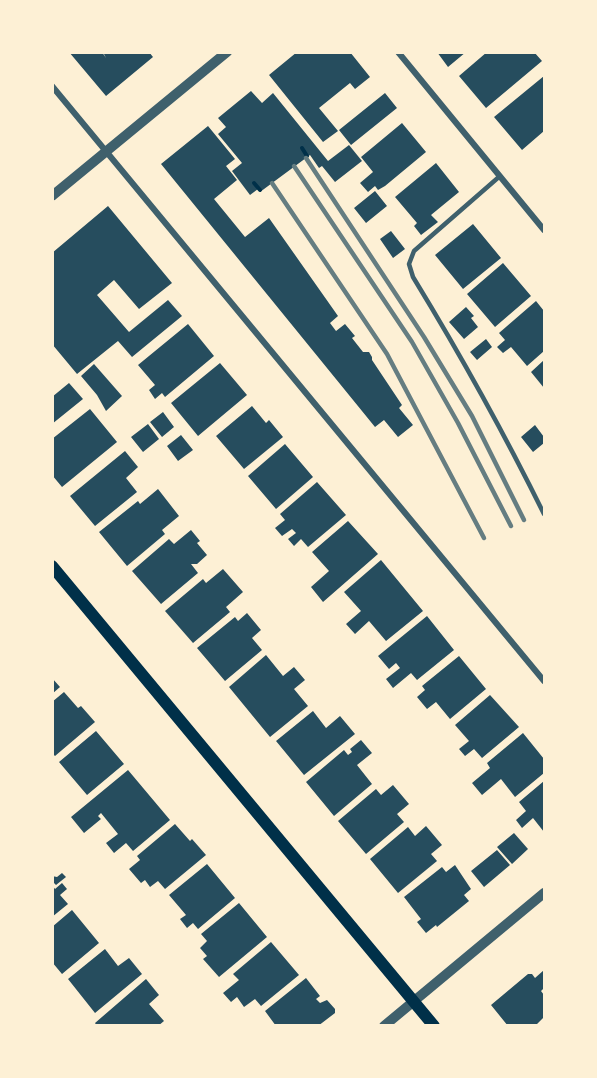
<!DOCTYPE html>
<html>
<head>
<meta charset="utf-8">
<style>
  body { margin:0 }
  #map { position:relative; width:597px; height:1078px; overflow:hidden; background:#fdf0d5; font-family:Literata,serif }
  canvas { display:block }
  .frame { position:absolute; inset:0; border:54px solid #fdf0d5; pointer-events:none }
</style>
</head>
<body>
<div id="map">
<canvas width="597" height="1078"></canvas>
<div class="frame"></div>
</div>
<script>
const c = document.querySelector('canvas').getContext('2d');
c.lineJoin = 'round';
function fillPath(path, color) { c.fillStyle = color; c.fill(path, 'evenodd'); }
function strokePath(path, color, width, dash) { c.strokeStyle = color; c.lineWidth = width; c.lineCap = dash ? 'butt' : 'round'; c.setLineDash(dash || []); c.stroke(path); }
const building = new Path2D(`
  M69 52H102L106 58 103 52H149L153 57 106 96Z
  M297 52H350L370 77 355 89 350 83 319 108 338 131 323 142 269 75Z
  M437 52H466L448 67Z
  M487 52H534L542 61 486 108 459 76Z
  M544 76V131L522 150 494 117Z
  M251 91 262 103 273 93 328 161 349 145 362 161 335 182 322 166 319 168 310 155 260 192 258 189 250 195 232 171 242 163 218 134 226 127 218 118Z
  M385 93 397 108 351 145 339 130Z
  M402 123 426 152 385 186 378 190 375 186 368 192 360 183 373 172 361 157Z
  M208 126 235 159 226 166 237 180 214 199 245 237 269 218 338 316 330 323 336 331 345 324 355 336 352 338 363 352H369L372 357V360L402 405 399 408 413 425 398 437 384 420 375 427 161 164Z
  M436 163 459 192 431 215 438 222 421 235 414 226 417 223 395 197Z
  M375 191 387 206 366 223 354 208Z
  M108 206 172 283 139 309 114 280 97 295 129 332 168 300 182 316 132 357 118 341 77 374 52 344V253Z
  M473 224 501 258 463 289 435 255Z
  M391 231 405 249 393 258 380 239Z
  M503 263 531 296 495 327 467 294Z
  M536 301 544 311V351L527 366 511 347 503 353 497 347 505 340 499 333Z
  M466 307 474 316 471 318 478 327 464 339 449 322Z
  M188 324 214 356 165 397 162 393 155 399 149 390 155 385 138 365Z
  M486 339 492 347 477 360 470 352Z
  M544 360V388L531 372Z
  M220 363 247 395 198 436 171 403Z
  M94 364 122 396 106 411 97 395 81 376Z
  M69 383 83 399 52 424V397Z
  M252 406 266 423 269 420 283 437 244 469 216 436Z
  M90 409 117 442 62 487 52 475V439Z
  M163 412 174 427 162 437 150 422Z
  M148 424 159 439 143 452 131 437Z
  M535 425 544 437V443L533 452 521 437Z
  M181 435 193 450 178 461 167 446Z
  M285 444 313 477 276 509 248 476Z
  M125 451 138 467 126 478 137 492 95 526 70 496Z
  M317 482 346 515 308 547 301 539 294 546 288 539 296 533 292 529 282 536 275 528 285 520 280 514Z
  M158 489 179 516 162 530 165 534 127 566 99 532 138 501 140 504Z
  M348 521 378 554 323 602 311 587 329 571 312 552Z
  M191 530 200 541 197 543 207 555 197 564H191L198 573 161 604 132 571 169 539 174 544Z
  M381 560 423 611 386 641 369 621 355 634 346 624 361 611 344 592Z
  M223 569 243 592 226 607 230 612 193 643 165 611 203 579 206 583Z
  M247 613 261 630 252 638 262 650 225 681 197 648 235 617 238 621Z
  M427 616 454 650 417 680 411 673 393 688 386 679 400 668 396 663 389 669 378 656Z
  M266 655 283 676 294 667 305 680 294 689 308 706 270 737 229 687Z
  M459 656 486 689 450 719 436 702 427 709 417 697 425 690 422 686Z
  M52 678 60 687 52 694Z
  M64 692 78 708 81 706 95 722 55 756 52 753V702Z
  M490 695 519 727 482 758 474 749 465 756 459 749 469 741 455 725Z
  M313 711 326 728 340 716 355 734 304 775 276 741Z
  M96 731 124 764 87 795 59 762Z
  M523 733 544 759V773L515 797 501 779 482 795 472 783 490 768 487 763Z
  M361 740 372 753 357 765 372 784 334 816 306 782 344 750 348 755 352 752 350 749Z
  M128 770 170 820 133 851 126 843 114 853 106 843 118 834 101 813 98 816 101 819 84 833 71 817Z
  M544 781V832L533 818 522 828 516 820 526 811 519 802Z
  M393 785 409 804 397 814 404 822 366 854 338 821 376 789 381 795Z
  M175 824 190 841 192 839 206 855 165 889 158 881 150 887 145 880 141 883 129 869 140 860 137 856Z
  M426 826 442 845 431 854 437 861 398 893 370 859 408 827 415 836Z
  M514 833 528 849 512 864 497 847Z
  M497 850 510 865 484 887 471 871Z
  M207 864 235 898 198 929 193 923 187 928 180 919 186 915 169 895Z
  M455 865 471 889 464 895 469 901 437 927 436 925 426 933 417 922 421 919 404 897 442 867 446 872Z
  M62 873 66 877 56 885 52 881V876L57 877Z
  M62 883 67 889 60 895 68 904 52 917V885L55 889Z
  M239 903 267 937 219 977 203 959 207 956 200 948 207 941 201 934Z
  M72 910 99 943 62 974 52 962V927Z
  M271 942 299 975 261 1006 255 999 244 1007 237 997 231 1002 223 993 239 980 233 974Z
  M105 949 118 966 129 958 142 974 95 1013 68 979Z
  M544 970V988L541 991 544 995V1017L535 1026H508L491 1005 528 974H532L535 978Z
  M306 978 320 996 316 999 320 1003 327 1000 335 1009V1013L318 1026H276L265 1011Z
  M146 979 159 995 149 1004 164 1021 158 1026H97L95 1023Z`);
const path = new Path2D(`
  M302 148 307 156
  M254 183 260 190`);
const service = new Path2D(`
  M500 176 414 251 409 264 413 277C460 354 504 433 544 514`);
const minor = new Path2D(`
  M398 52 544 230
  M52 86 544 681`);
const tertiary = new Path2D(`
  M52 196 227 52
  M384 1026 544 893`);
const secondary = new Path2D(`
  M52 566 434 1026`);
const rail = new Path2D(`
  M306 158 424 337 472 416 524 520
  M294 166 412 342 458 423 511 526
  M272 183 387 354 484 538`);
fillPath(building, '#264d5e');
strokePath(path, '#003049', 4);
strokePath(service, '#3f606c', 4.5);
strokePath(minor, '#3f606c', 6);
strokePath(tertiary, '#3f606c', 10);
strokePath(secondary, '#003049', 12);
strokePath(rail, '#657d81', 4.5);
</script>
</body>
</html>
